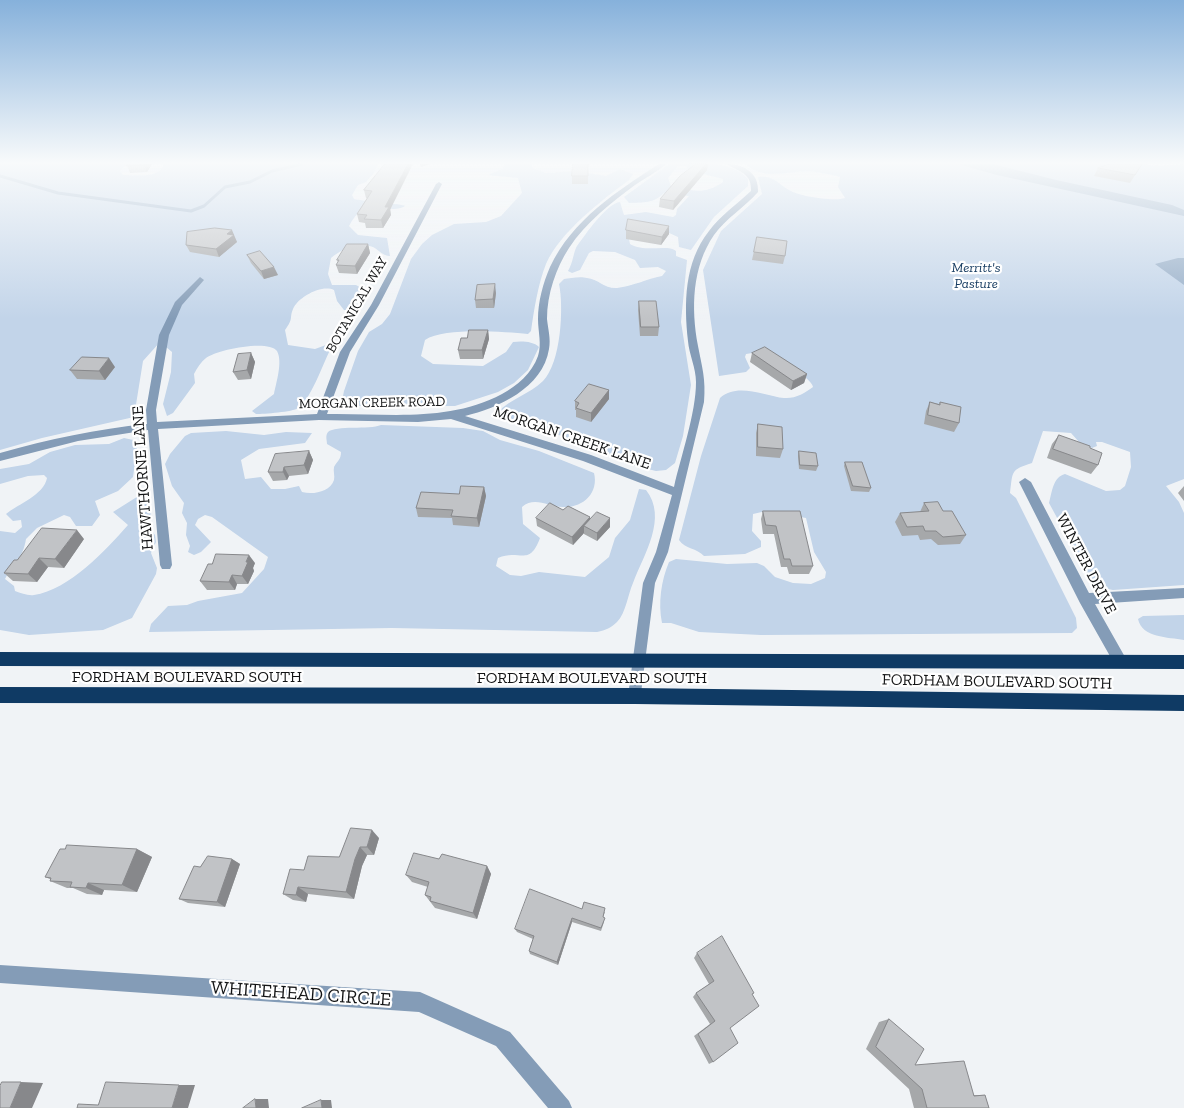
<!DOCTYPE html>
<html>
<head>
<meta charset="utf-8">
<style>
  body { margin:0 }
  canvas { display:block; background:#f0f3f6 }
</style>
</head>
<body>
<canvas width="1184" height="1108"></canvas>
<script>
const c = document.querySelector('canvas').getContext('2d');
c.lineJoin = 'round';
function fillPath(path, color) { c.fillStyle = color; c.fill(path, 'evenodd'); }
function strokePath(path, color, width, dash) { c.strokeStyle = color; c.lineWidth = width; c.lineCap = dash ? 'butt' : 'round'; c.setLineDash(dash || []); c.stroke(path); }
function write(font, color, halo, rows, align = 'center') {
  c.font = font + ' "Zilla Slab",serif'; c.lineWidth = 4.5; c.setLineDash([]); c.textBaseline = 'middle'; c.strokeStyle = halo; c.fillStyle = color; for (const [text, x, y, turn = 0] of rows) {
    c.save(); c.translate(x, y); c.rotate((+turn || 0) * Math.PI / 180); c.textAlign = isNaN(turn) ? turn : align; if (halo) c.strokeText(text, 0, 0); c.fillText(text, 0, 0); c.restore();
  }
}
const green = new Path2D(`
  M0 164H127L120 171 123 175C136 175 159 179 164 164H378L374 173 366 182 358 185 352 195 354 199C362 201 403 204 405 206 387 217 367 191 349 226L358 235 387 238 390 256C383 256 379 250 373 247 359 241 341 249 331 258L328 274 332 285H356L363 289 351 310H344L337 301 334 290C322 284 298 297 293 309 289 319 294 318 285 330L288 345 315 349 326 345 330 350C323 364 310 401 298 408 293 412 264 414 256 414L252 411 274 394C276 383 283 362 277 351 268 339 216 350 206 358 201 362 197 368 194 374L195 383 173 413 167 416 163 404 171 372 172 352 160 342 143 361 134 417 42 438 0 450Z
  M505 164H531L533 168 546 173 575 171 606 176 620 169 633 174 629 180C602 200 560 232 546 264 538 284 534 310 531 331L528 334C503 332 445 327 425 340L421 356 433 364 483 366 506 352 513 342C521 341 533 341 539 347L528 370 514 383 498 392 455 406H349L343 396 344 391 358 351 369 332 382 324 390 314 411 259 422 244 432 235 454 224 486 222 501 216 522 193 518 178 488 175 502 169Z
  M669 164C694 164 730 158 748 179V186L714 217 691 250 679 247 678 237 667 232 629 239 630 244C645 253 668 244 676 251V256L687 260 681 322 691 385 683 436 675 463 666 470 656 471 627 464 559 435 503 418 498 412C510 399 530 394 543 381 561 363 564 307 559 284L564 279C570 278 581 276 587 278 598 279 605 289 617 288 633 286 647 279 662 276L666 271 658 267 640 268 635 260 615 252 593 251 589 253 580 270 572 273 568 271C573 263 574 250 577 246 585 235 607 203 620 202L624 215 646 212 673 217 676 215 677 209 689 196 664 193C653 204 644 202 629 203L624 197ZM678 166H686L688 170 723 179V182C705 195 691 191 671 186L668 178Z
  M748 164H1146C1158 168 1172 164 1184 164V479L1166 486 1179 502 1184 513V585L1113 590 1094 586 1049 503C1052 492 1053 477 1065 474L1106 491 1120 490 1125 486 1131 467 1130 452 1102 442H1096L1097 446 1092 448 1079 442 1071 433 1043 431 1032 463C1010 470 1013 471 1010 493L1016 498 1076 618 1077 628 1072 633 761 635 699 632 671 623H662C658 603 661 581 669 562L676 559 727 564 757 563 764 566 775 577 793 583 811 584 825 578 826 572 814 552 806 518 766 511 753 514 752 531 761 541V547L745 554 704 556C697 548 685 549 679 540L701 456 720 398C737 382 765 396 784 398 795 399 805 393 813 387 812 377 775 359 765 351L746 354 745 357 750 368 746 372 719 376 703 270 721 231 762 194 758 177C773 175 777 183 789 190 798 196 834 202 845 198L838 187 840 177 837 176C828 174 818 172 809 171 787 171 767 180 747 166Z
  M381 425 463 428 483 431 500 440 539 451 594 473C599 493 583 508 563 507 548 507 535 496 522 507L523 524 540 538C529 568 519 548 498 558L496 566 510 575 521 576 539 572 585 577 609 557 615 538 630 520 639 489 646 490C668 518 644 554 633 583 628 594 626 613 617 622 611 628 606 630 597 632L392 628 149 632 151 624 168 606 187 605 198 601 242 593 264 569 268 557 212 517 205 515 198 519 195 525 211 542 201 552 194 555 188 552 190 546 186 535 187 523 182 513 184 503 172 486 165 464 170 454 185 436 191 433 226 431 264 435 286 432 312 433 305 443 259 449 241 460 245 479 261 477 271 489H285L299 486 302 492C313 495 330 492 334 480 335 476 333 471 334 467 337 461 341 460 341 452L327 444C327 440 325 436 328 432 336 425 369 430 381 425Z
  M124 438 138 441 133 477 118 491 95 501 100 515 92 526H76L70 517 64 515 37 528 26 539C23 558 14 563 5 579L14 586 15 591C21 593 28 596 34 595 69 590 106 550 128 525L113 512 140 495 146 496 151 509 149 527 155 535 156 542 151 553 157 568 156 574 132 618 103 630 29 635 0 630V531L15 533 22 527 21 520 13 521 6 514C18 504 44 495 47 478L44 475 28 476 0 484V469L29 464 50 452 75 445 109 444Z
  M1184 615V640C1168 637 1142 638 1138 619L1143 616Z`);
const water = new Path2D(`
  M958 164H993L1056 180 1172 205 1184 210V216L997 175Z
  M1178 258H1184V285L1155 264Z`);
const stream = new Path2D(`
  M0 176 58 193 191 211 204 206 225 187 250 182 272 171 302 164`);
const minor = new Path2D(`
  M659 164H666C657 172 645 178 635 185 611 203 586 222 569 248 556 268 547 294 547 319 548 329 551 339 549 349 543 388 498 408 465 416L591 455 674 487C681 456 696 413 696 382 696 368 689 354 688 341 684 303 684 263 709 231 720 216 737 204 751 191 752 173 739 172 727 164 744 164 759 173 758 192 745 207 725 219 714 235 692 267 691 308 698 346 702 367 706 379 704 402L668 552 655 583 640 701 635 703 630 701 628 696 643 583 656 552 672 495 583 461 451 419 418 422 319 420 158 429 172 565 170 569H162L160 565 148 430 78 441 0 461V453C49 439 97 429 147 424L146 410 159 335 175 302 200 277 204 280 182 305 169 335 156 410 157 422 317 414 340 352 371 305 436 184 439 182 442 184 379 305 350 352 327 414C387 413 447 423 502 394 517 386 532 373 538 356 542 344 538 332 538 319 538 302 543 283 550 267 572 220 617 191 659 164Z
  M1025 478 1031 482 1089 593 1184 588V598L1095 604 1125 657 1127 661 1125 665 1120 667 1115 665 1080 603 1019 482Z
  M0 965 420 992 510 1032 569 1101 572 1108H548L496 1046 419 1012 0 983Z`);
const highway = new Path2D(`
  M0 652 1184 655V669L0 666Z
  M0 687 635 688 1184 695V711L635 704 0 703Z`);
const wall = new Path2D(`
  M128 164H152L147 172 130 173 127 166Z
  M385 164 391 215 383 228H366L365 223 359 222 357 214 367 198H366L364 190Z
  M588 164V184H572V176Z
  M696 164H708L707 170 673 210 659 207 660 199Z
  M1142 164 1130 183 1094 176 1098 168Z
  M626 230 669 234 661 245 626 239Z
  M233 235 237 242 219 257 190 252 186 245Z
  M757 237 785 256 783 264 752 260Z
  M368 244 370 253 357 274 339 273 336 265 338 262 337 260Z
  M247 255 278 275 264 279 251 263Z
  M496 293 494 308H476L475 300Z
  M639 301 659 327 658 336H640L638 310Z
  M488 330 489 339 483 359H460L458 350Z
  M251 353 255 362 251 379 238 380 233 372Z
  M752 353 807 374 804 383 791 390 750 362Z
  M115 367 105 380 77 379 70 370Z
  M609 390V399L591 422 576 417V410H575V401Z
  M930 402 939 404 940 402 959 423 954 432 924 424 926 411Z
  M758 424 783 449 780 458 756 456V433Z
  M1059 435 1090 448 1098 465 1091 474 1047 458 1052 444Z
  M309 451 313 460 308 474 289 476 287 480 273 481 268 472Z
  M799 451 818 466 816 471 799 469 798 456Z
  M845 462 871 488 869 492 851 491 844 466Z
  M1184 486V501L1178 493Z
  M484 487 486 496 479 527 453 525 452 518 418 517 416 508 459 494Z
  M924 503 943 511 966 535 960 544 938 545 931 539 920 540 918 535 902 536 895 522 900 513 920 512Z
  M563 510 590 519 610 527 597 541 584 534V533L573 545 537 526 536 518Z
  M763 511 813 566 809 574H789L787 567H781L774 534H763L761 519Z
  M84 539 64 568 48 567 37 582 13 581 4 573 17 560Z
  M255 563 253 568 254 571 248 584H237L235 590H207L200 581Z
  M379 838 374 855H367L362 866 354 899 308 894 306 902 293 900 283 894 304 870 339 857Z
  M137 849 152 857 137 892 104 890 102 895 87 894 73 888H67L50 881V879L45 877Z
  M232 859 240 864 225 907 188 903 179 899 200 867Z
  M439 859 487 866 491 874 477 919 435 908 425 895 428 887 412 882 406 875Z
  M582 909 605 912 603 917 604 922 601 931 572 922 558 965 530 954 529 951 533 939 517 932 515 929Z
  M697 953 752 995 730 1028 713 1062 709 1064 694 1036 710 1024 693 997 696 993 709 984 694 958Z
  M889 1019 915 1065 974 1095H985L989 1108H914L909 1089 866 1049 879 1022Z`);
const shadedWall = new Path2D(`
  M144 164H152L147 172 144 165Z
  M408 164H413L390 210 391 215 383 228 381 220 385 207Z
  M420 164H431L421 167Z
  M706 164H708L707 170 673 210 674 201Z
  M669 226V234L661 245 662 237Z
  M232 230 237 242 219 257 216 249 227 234Z
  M368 244 370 253 357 274 355 266Z
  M274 267 278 275 264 279 261 271Z
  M495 284 496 293 494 308 493 299Z
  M488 330 489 339 483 359 482 350Z
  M251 353 255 362 251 379 247 370Z
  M109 358 115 367 105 380 99 371Z
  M807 374 804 383 791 390 793 381Z
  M609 390V399L591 422V413Z
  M309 451 313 460 308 474 304 465Z
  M284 467 289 476 287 480 283 472Z
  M484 487 486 496 479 527 477 518Z
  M590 517V526H584V533L573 545 572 537Z
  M610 518V527L597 541V533Z
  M77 530 84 539 64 568 55 559Z
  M249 555 255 563 253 568 254 571 248 584 242 576 246 562Z
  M39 558 48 567 37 582 28 574Z
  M232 575 237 584 235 590 229 582Z
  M372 830 379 838 374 855 367 847Z
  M360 847 367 855 362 866 354 899 346 892 355 859Z
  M137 849 152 857 137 892 122 885Z
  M232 859 240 864 225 907 217 902Z
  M487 866 491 874 477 919 473 913Z
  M88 883 104 890 102 895 86 888Z
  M298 887 308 894 306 902 296 895Z
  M572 918V922L558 965 557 962Z
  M21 1082 43 1083 32 1108H10Z
  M179 1085H195L188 1108H172Z
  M255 1099H268L269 1108H256Z
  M321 1100H331L332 1108H322Z`);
const building = new Path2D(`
  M128 164H144V165L127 166Z
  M385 164H408L385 207H389L381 220 364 219 367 215 357 214 372 191 364 190Z
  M573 164H588V176H572Z
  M696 164H706L674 201 660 199 680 176Z
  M1110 164H1142L1135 175 1098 168Z
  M628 219 669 226 662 237 626 230Z
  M215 228 232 230 227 234 234 235 216 249 186 245 187 232Z
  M757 237 787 241 785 256 754 252Z
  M347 244H368L355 266 336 265 339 260H337Z
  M260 251 274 267 261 271 247 255Z
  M495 284 493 299 475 300 477 285Z
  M639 301H656L659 327H641Z
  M469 330H488L482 350H458L461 338H467Z
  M765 347 807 374 793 381 752 353Z
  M251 353 247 370 233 372 238 354Z
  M82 357 109 358 99 371 70 370Z
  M589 384 609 390 591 413 576 408 579 403 575 401Z
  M930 402 940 405V402L961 407 959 423 928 415Z
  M758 424 782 427 783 449 758 447Z
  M1059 435 1090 446V448L1102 453 1098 465 1053 449Z
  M309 451 304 465 284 467 283 472H268L275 454Z
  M799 451 816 453 818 466 800 465Z
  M845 462H862L871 488 853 486Z
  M461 486 484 487 477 518 451 516 453 510 416 508 421 492 459 494Z
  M938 502 943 511H952L966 535 943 537 936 531H925L923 526 907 527 900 513 929 511 924 503Z
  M550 503 563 510 568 506 590 517 572 537 536 518Z
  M763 511H800L813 566H792L790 559H784L776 526 766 525Z
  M597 512 610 518 597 533 584 526Z
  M42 528 77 530 55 559 39 558 28 574 4 573 14 560H17Z
  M216 554 249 555 246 562H248L242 576 232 575 229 582 200 581 208 564H212Z
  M351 828 372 830 367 847H360L355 859 346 892 298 887 296 895 283 894 290 869 304 870 308 856 339 857Z
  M67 845 137 849 122 885 88 883 86 888 70 887 72 882 50 881 51 878 45 877 60 849H65Z
  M414 853 439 859 442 854 487 866 473 913 430 901 431 897 425 895 429 882 406 875Z
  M208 856 232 859 217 902 179 899 194 866 200 867Z
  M530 889 582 909 584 902 605 908 603 917 605 918 601 928 572 918 557 962 529 951 534 936 515 929Z
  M722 936 754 993 752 994 759 1006 730 1028 738 1043 713 1062 698 1034 715 1021 696 993 714 981 697 953Z
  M889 1019 924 1049 915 1065 964 1061 974 1096 985 1095 989 1108H927L922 1089 876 1047Z
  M2 1082H21L10 1108H0V1086Z
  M106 1082 179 1085 172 1108H77L78 1104 98 1105Z
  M255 1099 256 1108H243Z
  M321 1100 322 1108H302Z`);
const farParknames = [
  ["Merritt's",976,268],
  ["Pasture",976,284]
];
const farStreetnames = [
  ["BOTANICAL WAY",357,305,-60],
  ["MORGAN CREEK ROAD",372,403,-1]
];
const streetNames = [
  ["MORGAN CREEK LANE",572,438,19],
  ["HAWTHORNE LANE",143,478,-94],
  ["WINTER DRIVE",1086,564,62],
  ["FORDHAM BOULEVARD SOUTH",187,677],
  ["FORDHAM BOULEVARD SOUTH",592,678],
  ["FORDHAM BOULEVARD SOUTH",997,682,1]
];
const nearStreetnames = [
  ["WHITEHEAD CIRCLE",301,994,4]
];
fillPath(green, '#c2d4e9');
fillPath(water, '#94acc7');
strokePath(stream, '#94acc7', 3);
fillPath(minor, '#849cb7');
fillPath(highway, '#0f3a64');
fillPath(wall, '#a6a8aa');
fillPath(shadedWall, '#87888b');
fillPath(building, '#c1c3c6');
strokePath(building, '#87888b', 1);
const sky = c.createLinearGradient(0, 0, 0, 319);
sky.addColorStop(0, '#86b1db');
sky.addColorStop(0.51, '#f8fafb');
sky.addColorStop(1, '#f8fafb00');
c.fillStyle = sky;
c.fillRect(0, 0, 1184, 319);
write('italic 14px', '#183d62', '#fff', farParknames);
write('14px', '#131415', '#fff', farStreetnames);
write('16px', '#131415', '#fff', streetNames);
write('19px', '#131415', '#fff', nearStreetnames);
</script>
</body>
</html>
